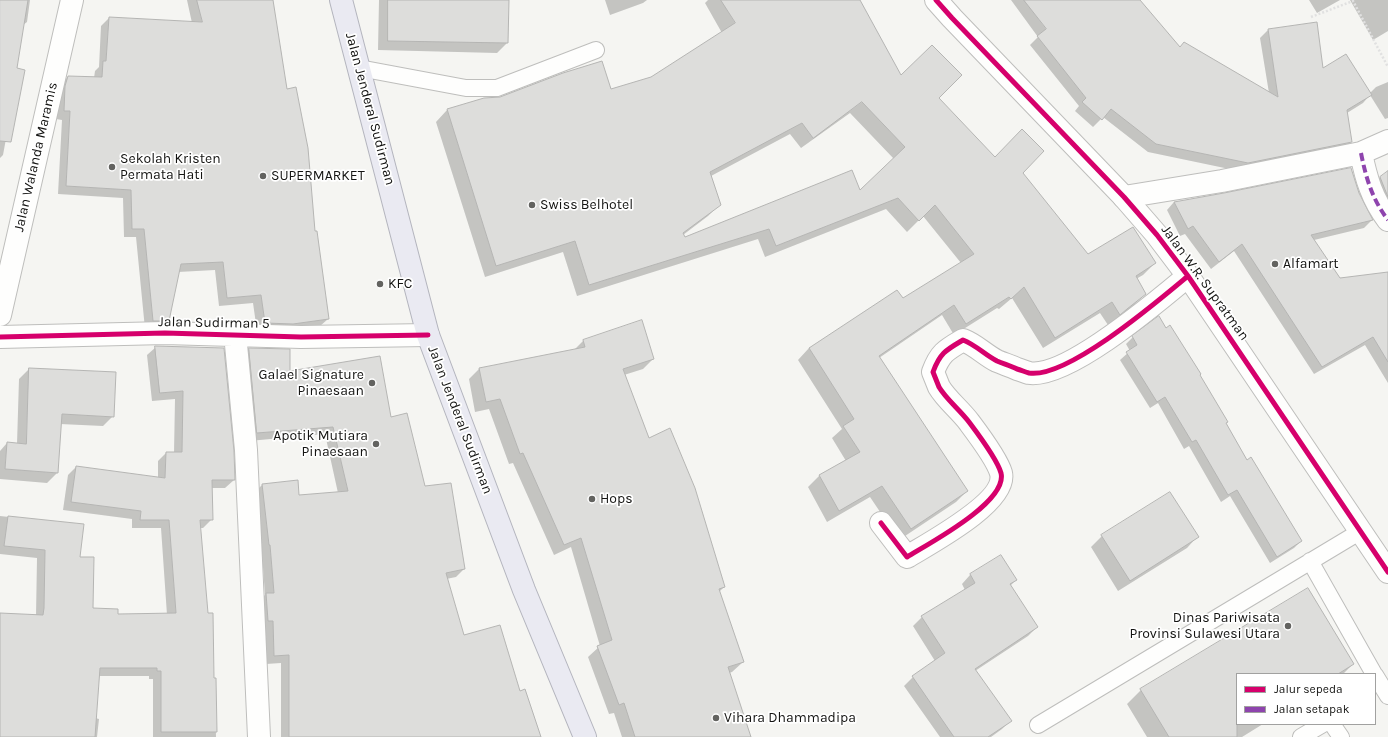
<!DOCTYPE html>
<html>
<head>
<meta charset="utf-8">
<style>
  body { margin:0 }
  #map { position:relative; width:1388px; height:737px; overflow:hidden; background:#f5f5f2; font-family:Karla,sans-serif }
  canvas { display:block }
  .legend { position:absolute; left:1236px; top:673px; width:140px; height:52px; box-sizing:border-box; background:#fff; border:1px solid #a1a1a0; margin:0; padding:5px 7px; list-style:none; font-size:12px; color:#141412 }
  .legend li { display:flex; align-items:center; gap:8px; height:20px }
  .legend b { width:20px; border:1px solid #a1a1a0 }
</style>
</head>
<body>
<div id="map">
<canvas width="1388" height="737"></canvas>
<ul class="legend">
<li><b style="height:5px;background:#d6006c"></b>Jalur sepeda</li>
<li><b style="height:5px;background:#8e44ad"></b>Jalan setapak</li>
</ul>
</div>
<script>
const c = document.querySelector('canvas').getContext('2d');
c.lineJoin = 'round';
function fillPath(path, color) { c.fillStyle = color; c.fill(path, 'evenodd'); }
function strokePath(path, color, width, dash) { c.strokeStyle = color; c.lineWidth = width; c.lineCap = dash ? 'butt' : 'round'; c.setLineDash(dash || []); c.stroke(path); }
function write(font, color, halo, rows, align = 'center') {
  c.font = font + ' Karla,sans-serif'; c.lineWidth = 3.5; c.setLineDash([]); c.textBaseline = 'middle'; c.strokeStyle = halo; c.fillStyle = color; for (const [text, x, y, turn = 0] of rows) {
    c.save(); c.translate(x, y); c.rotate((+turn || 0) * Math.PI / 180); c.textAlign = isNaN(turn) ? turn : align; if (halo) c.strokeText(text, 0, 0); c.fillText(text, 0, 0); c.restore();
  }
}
const shadow = new Path2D(`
  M0 0H30L27 22 23 25 16 69 10 117 3 155 0 158Z
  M187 0H272L286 90 314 232 328 319 319 327 257 331 253 303 219 306 215 270 178 272 168 320 159 329H145L136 237H124L123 198 58 194 62 120 56 119 57 95 59 85 68 77 94 78 95 71 99 67 101 26 109 18 192 23Z
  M379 0H508L507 43 497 53 378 50Z
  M605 0H647L643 3 610 15Z
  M708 0H859L901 77 937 98 995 159 1022 173 1088 255 1155 263 1143 275 1136 279 1145 294 1134 305 1114 321 1108 325 1100 313 1043 348 1012 298 999 309 997 308 954 335 942 315 879 358 967 491 956 502 899 540 870 497 827 522 808 487 819 476 846 461 832 438 842 429 798 360 809 348 902 300 961 263 923 216 907 232 886 209 765 257 758 239 577 296 563 252 485 277 436 122 447 110 610 90 651 78 722 33 705 3ZM850 113 894 159 860 191 685 238 683 235 708 216 720 204 711 176 790 134 801 148Z
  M1011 0H1138L1189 59 1269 93 1260 38 1268 30 1316 23 1323 70 1370 93 1376 87 1388 82V118L1385 119 1370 95 1363 103 1347 113 1351 142 1343 150 1239 171 1148 152 1103 117 1093 127 1075 111 1079 106 1030 45 1038 37Z
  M1309 0H1340L1317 13Z
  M1350 0H1388V31L1373 40Z
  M1388 173V218L1372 186 1380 177Z
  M1358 193 1372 220 1364 228 1314 240 1339 279 1388 273V383L1365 345 1314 374 1234 251 1211 269 1185 234 1180 236 1167 210 1174 202Z
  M641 322 653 359 643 369 624 375 648 439 724 587 719 592 743 662 732 672 729 673 750 737H622L614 713 609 714 588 657 600 646 571 547 554 555 513 463 509 464 489 409 475 412 469 379 479 369 573 351 583 341Z
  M1166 329 1199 375 1247 461 1301 541 1294 548 1270 563 1230 496 1221 502 1189 446 1184 449 1158 403 1150 408 1120 360 1130 351 1126 344 1133 337Z
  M156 347 223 349 234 480 225 488H211L212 519 203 528H200L213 679H215L216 737H153V679H149V676H99L95 718 99 719 97 737H0V614L36 616 37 558 0 554V516L83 525 79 558 92 609 117 615H167L161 528H132V519L63 510 68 475 76 467 158 478V461L166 453H174L175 399 152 401 147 355Z
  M249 349 289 373 390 418 464 569 456 577 446 579 463 637 519 692 538 737H281V663L266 664 258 602 265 595 262 553 254 493 262 485 298 496 338 493 325 434 249 441 241 357Z
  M29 369 113 416 103 426 60 424 57 473 47 483 0 479V451L7 443 17 444 19 379Z
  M1102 536 1197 537 1187 548 1118 591 1091 547Z
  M1001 556 1016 580 1010 586 1037 627 1028 636 975 671 1010 721 1002 729 991 737H940L904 686 913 677 935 661 913 626 922 617 965 590 962 584 970 575Z
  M1308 589 1353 664 1343 674H1237V724H1263L1242 737H1147L1127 704 1141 690Z`);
const building = new Path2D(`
  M0 0H28L17 68 25 70 11 142 0 141Z
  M197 0H273L287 89 296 87 308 148 315 231H317L329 319 293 324 265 323 261 295 227 298 223 262 181 264 169 321H153L144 229H132L131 190 66 186 70 111H64L65 86 68 76 102 77 103 61H106L109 17 202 22Z
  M388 0H509L508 43 388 41Z
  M721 0H860L901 75 932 45 962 75 939 98 995 157 1022 129 1044 151 1023 173 1088 254 1133 227 1156 263 1136 276 1146 294 1127 309 1120 315 1112 302 1055 338 1024 287 1011 299 1009 297 966 324 954 305 879 356 968 491 911 529 882 486 839 511 819 475 860 452 843 426 854 419 809 348 897 290 903 298 974 254 935 205 919 221 898 198 776 246 769 229 589 285 575 241 496 266 447 109 484 98 500 97 563 73 602 61 611 89 651 77 735 23ZM862 102 905 147 860 190 852 170 685 237 683 233 721 205 710 172 802 123 813 138Z
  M1024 0H1140L1180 47 1184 42 1278 97 1268 29 1317 22 1323 68 1346 54 1372 95 1347 110 1352 142 1248 163 1156 144 1111 109 1102 120 1082 102 1086 98 1037 36 1046 29Z
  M1351 168 1359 193 1373 220 1311 235 1340 278 1388 272V362L1373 337 1322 367 1242 244 1219 262 1193 226 1188 229 1174 202 1224 193Z
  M1388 171V197L1380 177Z
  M1159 316 1166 328 1170 325 1201 374 1200 375 1228 422 1226 423 1247 460 1251 457 1302 541 1277 557 1237 490 1228 495 1196 440 1192 442 1165 397 1157 402 1126 352 1137 345 1132 336Z
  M642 320 654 359 623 369 649 438 670 428 695 488 725 587 719 589 744 662 728 667 751 737H635L624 703 619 705 597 646 612 640 581 538 564 545 523 453 520 454 500 399 486 402 479 368 585 347 583 340Z
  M155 346 224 348 234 451 235 480H212L213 520H200L208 613H213L214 678H216L217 732H161V671H157V668H100L95 737H0V613L43 615 44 608 45 550 4 546 8 516 84 524 80 557H94L93 608 118 609V614L176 613 169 520H140L141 511 71 502 76 466 165 478 166 452H182L183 391 160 393Z
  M249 348 290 349V371L380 356 391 417 407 413 425 486 451 483 465 569 446 573 464 635 500 625 520 691 525 689 541 737H289V655L274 656 273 621H268L266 593H274L270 545H269L262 484 298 480 299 495 348 491 333 427 257 433Z
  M29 368 116 372 114 417 62 414 58 473 5 469 7 442 26 444Z
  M1170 492 1199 537 1130 581 1101 535Z
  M1001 555 1017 580 1010 584 1038 627 975 669 1012 721 988 737H954L912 676 945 653 921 616 975 583 970 574Z
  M1308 588 1354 664 1338 674H1237V737H1169L1140 689Z`);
const path = new Path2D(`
  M1311 17 1353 1 1388 67`);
const service = new Path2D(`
  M359 68 466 88H497L596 50
  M1310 561 1374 674
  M1375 675 1388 696
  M1332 724 1341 737
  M1038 725 1361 531
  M1301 737 1323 724`);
const minor = new Path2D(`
  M1361 153C1366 178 1372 199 1388 220
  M1124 197 1222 181 1361 153 1388 141
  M235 334 246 450 259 737
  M0 337 165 333 301 337 428 335
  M881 523 907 557C928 544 1008 502 1001 473 997 459 978 434 969 422 960 410 946 399 939 387 937 382 935 377 933 372 940 353 946 350 963 340 976 345 985 355 997 361 1004 364 1011 366 1017 369 1021 370 1025 372 1029 373 1067 379 1158 301 1188 276`);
const tertiary = new Path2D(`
  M936 0 952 18 1124 197 1157 235 1188 276 1388 572
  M0 315 72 0`);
const trunk = new Path2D(`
  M341 0 428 335 524 590 585 737`);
const quiet = new Path2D(`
  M1361 153C1366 178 1372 199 1388 220`);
const cycleway = new Path2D(`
  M936 0 952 18 1124 197 1157 235 1188 276 1388 572
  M0 337 165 333 301 337 428 335
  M881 523 907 557C928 544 1008 502 1001 473 997 459 978 434 969 422 960 410 946 399 939 387 937 382 935 377 933 372 940 353 946 350 963 340 976 345 985 355 997 361 1004 364 1011 366 1017 369 1021 370 1025 372 1029 373 1067 379 1158 301 1188 276`);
const markers = [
  [112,167,4,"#636360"],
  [263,176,4,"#636360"],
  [532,205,4,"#636360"],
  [1275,264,4,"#636360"],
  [380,284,4,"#636360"],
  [372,383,4,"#636360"],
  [376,444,4,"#636360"],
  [592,499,4,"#636360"],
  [1288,626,4,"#636360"],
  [716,718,4,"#636360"]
];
const streetNames = [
  ["Jalan Jenderal Sudirman",370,109,75],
  ["Jalan Walanda Maramis",36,157,-77],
  ["Jalan W.R. Supratman",1205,283,54],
  ["Jalan Sudirman 5",214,323,1],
  ["Jalan Jenderal Sudirman",460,420,69]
];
const poiNames = [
  ["Sekolah Kristen",120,159],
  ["Permata Hati",120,175],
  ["SUPERMARKET",271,176],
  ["Swiss Belhotel",540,205],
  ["Alfamart",1283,264],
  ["KFC",388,284],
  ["Galael Signature",364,375,"right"],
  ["Pinaesaan",364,391,"right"],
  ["Apotik Mutiara",368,436,"right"],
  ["Pinaesaan",368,452,"right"],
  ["Hops",600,499],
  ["Dinas Pariwisata",1280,618,"right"],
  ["Provinsi Sulawesi Utara",1280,634,"right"],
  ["Vihara Dhammadipa",724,718]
];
fillPath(shadow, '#0003');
fillPath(building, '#dddddb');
strokePath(building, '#b5b5b3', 1);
strokePath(service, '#bebebc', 18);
strokePath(minor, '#bebebc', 24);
strokePath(tertiary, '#bebebc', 24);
strokePath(trunk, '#b4b5be', 24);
strokePath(path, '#e1e1e1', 2.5, [2, 2]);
strokePath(service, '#fefefd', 16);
strokePath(minor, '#fefefd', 22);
strokePath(tertiary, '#fefefd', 22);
strokePath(trunk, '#eaeaf2', 22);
strokePath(quiet, '#8e44ad', 4, [8, 4]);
strokePath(cycleway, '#d6006c', 5);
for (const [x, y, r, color] of markers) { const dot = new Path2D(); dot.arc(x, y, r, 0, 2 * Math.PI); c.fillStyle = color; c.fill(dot); strokePath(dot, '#fff', 1.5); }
write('14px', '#141412', '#fff', streetNames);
write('14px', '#141412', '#fff', poiNames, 'left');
</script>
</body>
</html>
